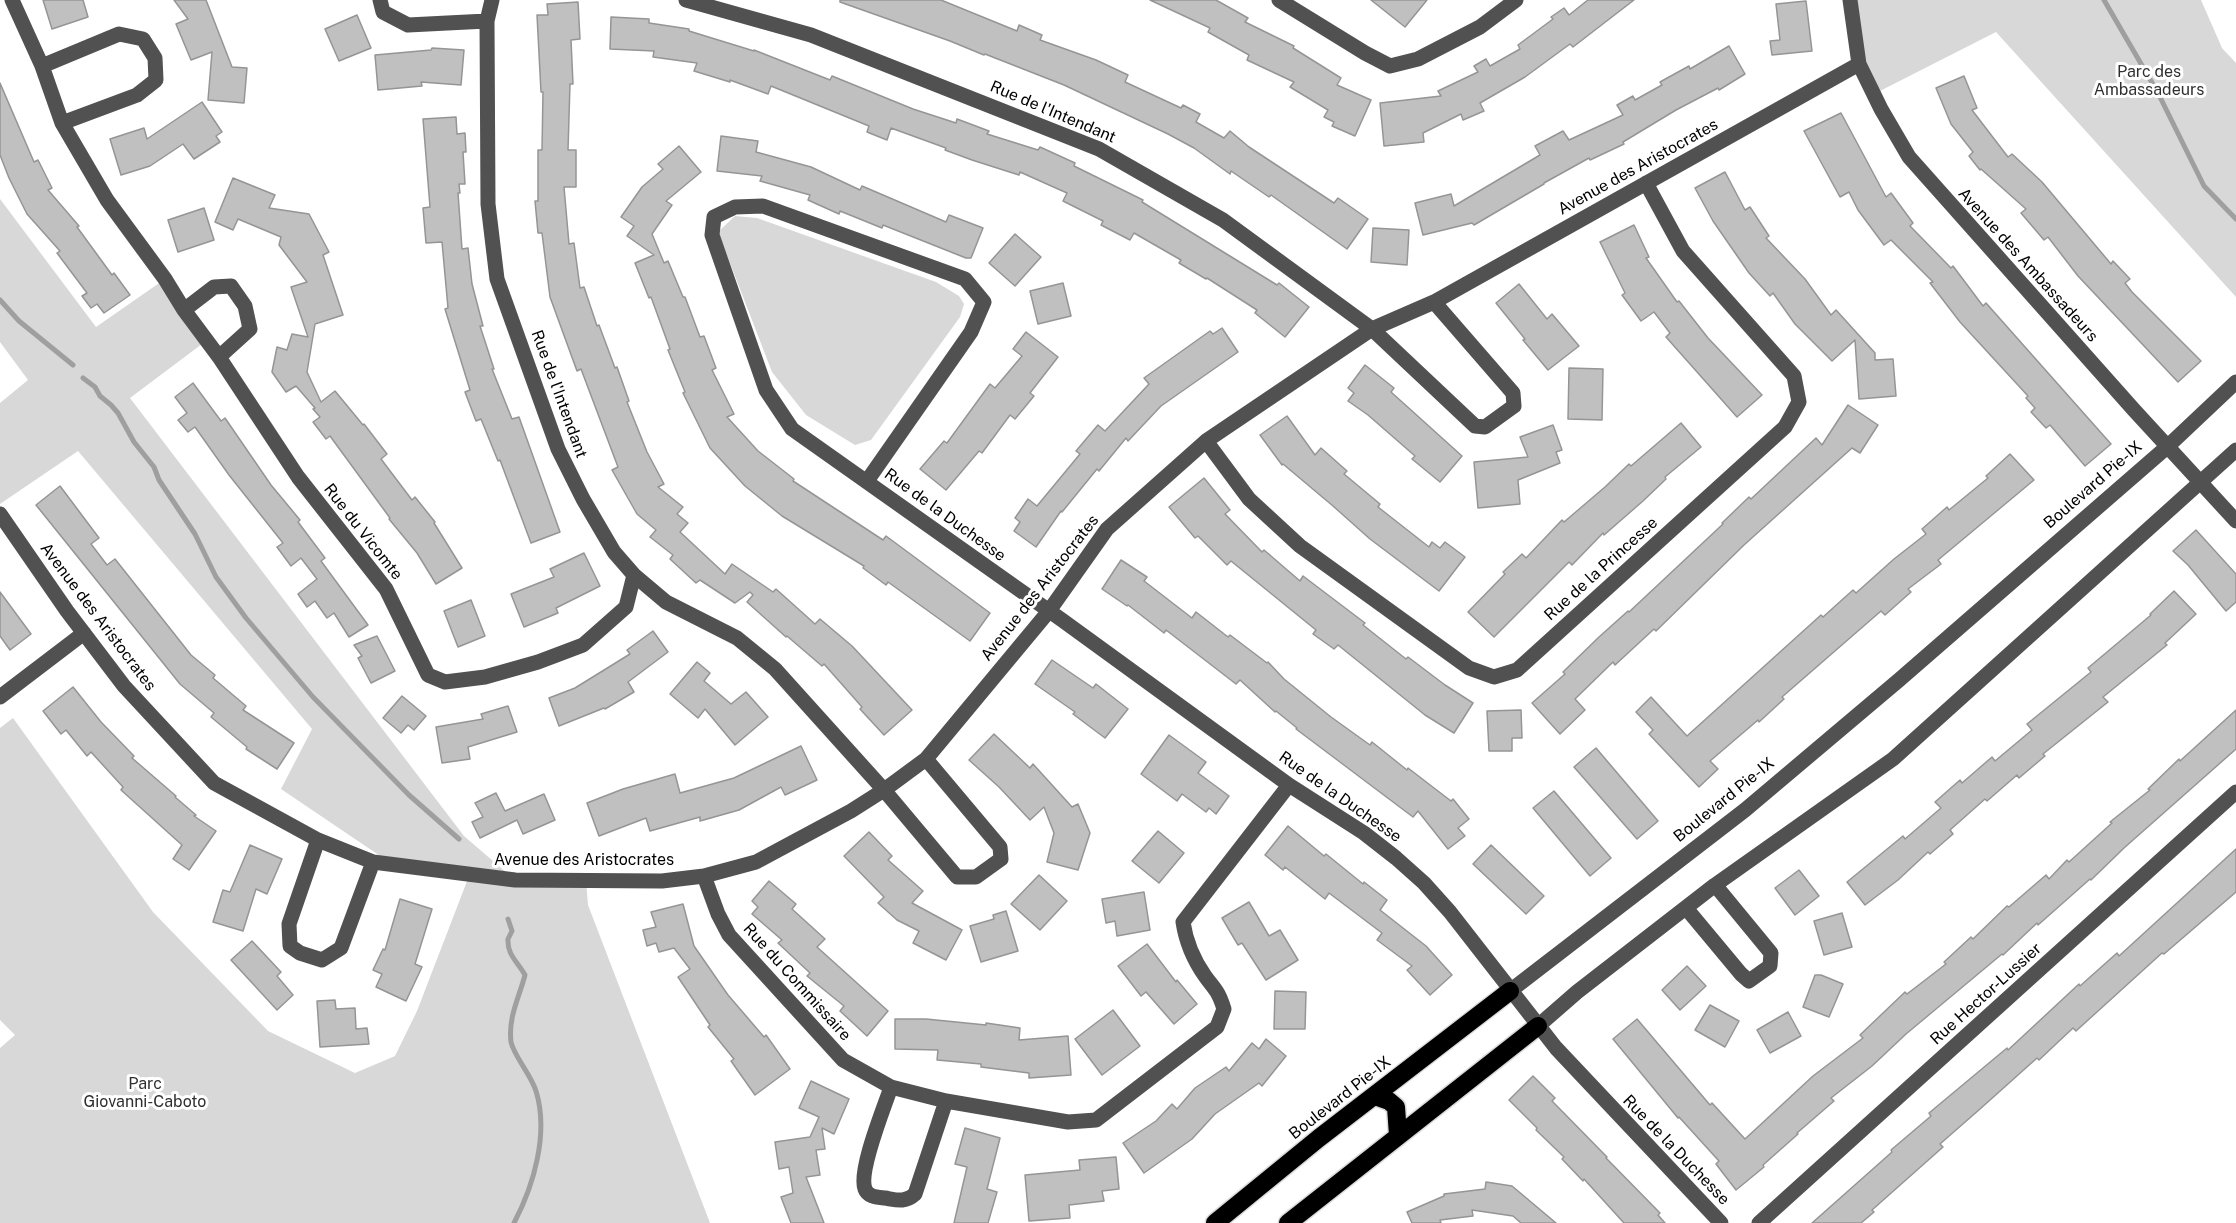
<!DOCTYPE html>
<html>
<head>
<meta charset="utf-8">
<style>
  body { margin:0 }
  canvas { display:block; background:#fff }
</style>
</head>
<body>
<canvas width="2236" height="1223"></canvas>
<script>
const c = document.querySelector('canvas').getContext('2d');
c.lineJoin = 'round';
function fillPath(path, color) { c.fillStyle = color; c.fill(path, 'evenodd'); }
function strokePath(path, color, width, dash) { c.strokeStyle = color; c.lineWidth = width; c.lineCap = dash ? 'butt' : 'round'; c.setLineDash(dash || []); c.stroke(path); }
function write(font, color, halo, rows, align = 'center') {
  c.font = font + ' "Public Sans",sans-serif'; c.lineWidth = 6; c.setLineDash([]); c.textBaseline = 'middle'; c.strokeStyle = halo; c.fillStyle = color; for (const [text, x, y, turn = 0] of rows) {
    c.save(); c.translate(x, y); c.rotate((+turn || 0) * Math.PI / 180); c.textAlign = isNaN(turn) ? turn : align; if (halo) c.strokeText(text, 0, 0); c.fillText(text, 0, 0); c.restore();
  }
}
const green = new Path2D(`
  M1850 0H2201L2222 48 2236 63V297L1996 32 1874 94Z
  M0 199 96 327 165 279 206 341 130 398 464 836 515 880 586 881 588 905 710 1223H0V1048L15 1035 0 1020V728L13 718 153 912 268 1031 355 1073 395 1056 417 1011 469 876 392 864 281 789 312 729 78 451 0 504V403L28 380 0 342Z
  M735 216 757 218 936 282 959 296 964 304 960 317 871 440 855 445 806 415 772 372 718 232Z`);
const stream = new Path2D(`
  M2104 0 2158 93 2204 186 2236 219
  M0 300 19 321 73 365
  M83 378 95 387 100 396 111 405 118 413 134 442 154 467 159 480 195 534 216 577 246 618 313 697 409 795 459 839
  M508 919 512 931 508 939C507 955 518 962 525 975 519 998 508 1017 511 1042 514 1056 531 1075 536 1091 549 1133 534 1185 514 1223`);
const building = new Path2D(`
  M43 0H83L88 17 52 29Z
  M174 0H206L232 67 247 68 244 103 208 100 212 52 191 60 176 24 188 19Z
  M840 0H941L1017 31 1019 25 1042 35 1040 40 1096 60 1128 75 1125 82 1181 108 1183 105 1200 114 1196 122 1224 138 1230 131 1249 147 1334 203 1338 198 1368 219 1347 249 1271 195 1269 197 1231 171 1230 174 1194 148 1168 134 1064 85 985 54 984 55 950 41 840 2Z
  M1150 0H1216L1248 18 1245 22 1294 46 1293 48 1341 78 1337 85 1371 100 1355 136 1332 126 1334 122 1324 117 1328 110 1290 87 1294 82 1247 60 1249 55 1208 32 1210 28Z
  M1371 0H1427L1405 27Z
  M1588 0H1634L1573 47 1570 44 1525 77 1480 103 1484 111 1463 120 1461 114 1423 133 1424 142 1384 146 1380 103 1441 96 1438 91 1478 72 1474 66 1486 59 1490 66 1520 49 1518 45 1553 19 1551 17 1564 8 1569 15Z
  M1806 1 1812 51 1772 55 1770 41 1780 40 1776 4Z
  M578 2 580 39 571 40 573 84H570L568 150H576V187H564L569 244 574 243 580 288 584 287 597 326 599 325 615 368 617 367 629 401 627 402 647 452 664 484 658 487 683 507 677 514 688 523 680 532 725 574 732 564 773 592 776 589 815 624 820 619 852 646 912 710 884 735 860 709 862 707 824 664 822 666 787 636 786 637 747 602 753 595 750 592 735 603 700 580 696 583 670 559 673 555 650 537 656 530 637 514 612 470 618 467 581 369 577 371 550 297 542 233H538L535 201H538V150H542L543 92H541L537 15H548L547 4Z
  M357 15 371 48 339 61 325 29Z
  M611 17 649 19V23L689 29V31L754 51V50L830 80 832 76 913 109 956 123 957 119 989 131 987 134 1038 150 1040 147 1075 163 1074 166 1143 200 1142 202 1277 285 1279 283 1309 307 1285 337 1255 313 1257 310 1207 278 1206 279 1179 263 1181 260 1134 233 1130 240 1101 225 1103 221 1063 201 1067 193 1020 172 1019 175 972 160 945 150 946 148 891 128 887 140 867 132 869 126 771 86 768 94 730 80V82L694 71 697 63 653 57 654 51 610 49Z
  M1729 46 1745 74 1719 90 1718 88 1676 110 1623 142 1624 144 1590 160 1589 158 1544 183V184L1474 225 1472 223 1423 235 1415 203 1451 194 1454 206 1540 155 1535 146 1563 131 1569 140 1623 115 1617 105 1633 96 1635 100 1662 85 1660 82 1689 66 1690 69Z
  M432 48 464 50 461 85 421 82 422 86 378 90 375 55 431 50Z
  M1964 76 1977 108 1972 110 2008 157 2012 154 2042 182 2111 264 2113 261 2130 279 2125 283 2132 292 2201 361 2178 382 2078 276 2048 237 2044 240 2021 213 2026 209 1981 169 1980 170 1969 156 1973 152 1951 124 1936 88Z
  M0 83 34 162 38 160 52 188 48 190 79 226 77 227 112 275 114 273 130 295 104 313 97 304 91 308 82 296 87 293 57 253 60 251 27 214 9 178 0 155Z
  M202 102 222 132 216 136 220 142 194 159 183 144 150 166 121 175 110 139 144 128 147 139Z
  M1841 113 1886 197 1891 193 1913 223 1910 226 1951 268 1953 266 1983 306 1986 303 2111 444 2085 466 2050 425 2046 428 2031 412 2035 408 2026 398 2028 396 1960 322 1930 283 1933 282 1891 240 1884 245 1858 210 1849 192 1840 197 1804 131Z
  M456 117 457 134 465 133 466 152H463L465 184H459L460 193H458L462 249 468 248 472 284 483 326H480L494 369H492L512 419 519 417 560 532 531 543 500 460 498 461 481 419 476 421 465 392 470 390 445 309 448 308 442 242 426 243 423 208 430 207 423 119Z
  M721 136 758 141 756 152 811 167 860 190 862 186 946 222 949 215 983 228 971 258H966L883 225 882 228 840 211 839 214 808 200 810 195 760 181 762 176 717 171Z
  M679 146 701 172 666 201 672 205 652 234 664 263 668 261 683 297H685L700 337 704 336 716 368 712 370 734 414 727 417 758 451 794 479 793 481 883 540 886 536 990 613 970 641 888 582 886 585 863 568 864 566 782 516 745 486 710 448 683 393 685 392 668 350 670 349 651 297 649 298 635 263 654 255 627 236 634 226 621 217 642 187 663 169 658 164Z
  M1725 172 1745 210 1750 207 1769 236 1766 238 1805 279 1831 315 1836 310 1875 353V360L1893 359 1896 396 1859 399 1855 340 1832 361 1795 324 1773 293 1770 296 1749 273 1713 221 1695 188Z
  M233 178 275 195 269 208 309 214 329 252 323 255 343 315 315 324 307 372 321 402 335 391 363 425 364 424 387 454 381 459 412 500 415 497 435 522 434 523 462 568 436 584 417 553 389 519 390 518 330 436 326 439 313 422 320 417 313 409 315 408 296 386 286 392 272 372 277 347 287 350 292 334 308 337 291 287 307 282 279 245 281 237 238 219 233 230 215 222Z
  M204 208 214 240 178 252 168 220Z
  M1634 225 1649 257 1646 258 1677 302 1679 301 1708 338 1762 395 1737 417 1666 337 1670 333 1654 312 1641 321 1622 295 1625 293 1600 242Z
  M1373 228 1409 230 1407 265 1371 262Z
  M1015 234 1041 257 1015 286 989 263Z
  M1063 283 1071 316 1038 324 1030 291Z
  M1519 284 1547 319 1552 314 1579 346 1548 370 1523 340 1525 339 1496 303Z
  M1222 328 1238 352 1161 406 1128 441 1126 438 1099 471 1097 469 1062 512 1061 511 1036 547 1014 531 1020 522 1015 518 1028 499 1037 506 1080 454 1076 451 1098 425 1105 431 1149 384 1144 378 1210 331 1213 334Z
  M1026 332 1058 357 1030 393 1034 396 1015 419 1010 415 982 453 979 451 946 490 920 469 944 441 947 443 990 384 995 388 1022 356 1013 349Z
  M1365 365 1394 388 1391 392 1462 456 1440 482 1412 459 1415 456 1368 415 1348 401 1354 393 1348 388Z
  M1569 368 1603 369 1602 420 1568 419Z
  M193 383 221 421 225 418 271 485 300 520 298 522 325 558 321 561 368 625 349 637 334 613 327 618 315 601 307 607 298 594 317 579 301 558 291 566 277 547 283 543 229 475 195 427 188 432 178 420 187 413 175 397Z
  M1848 405 1878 425 1860 453 1852 448 1744 545 1656 631 1654 629 1615 665 1613 662 1575 699 1585 710 1560 734 1532 703 1565 674 1563 672 1599 637 1628 611 1629 612 1723 524 1722 523 1749 497 1751 499 1816 438 1822 445Z
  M1287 416 1315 455 1321 448 1347 471 1344 474 1380 504 1378 507 1429 547 1432 542 1440 548 1445 542 1465 557 1439 591 1370 539 1333 506 1283 464 1282 465 1260 435Z
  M1681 423 1701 447 1665 477 1666 479 1643 501 1604 535 1603 533 1572 565 1569 562 1494 637 1468 612 1505 574 1503 572 1522 554 1526 558 1562 520 1564 522 1605 487 1629 464 1631 466Z
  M1553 425 1562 450 1556 452 1560 463 1518 480 1520 504 1478 508 1474 462 1528 457 1520 437Z
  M2010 454 2034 480 1938 560 1941 564 1908 589 1911 592 1885 615 1881 611 1782 697 1784 699 1759 722 1758 720 1710 761 1718 769 1699 787 1649 734 1653 730 1636 712 1651 697 1687 736 1821 615 1823 617 1853 590 1856 593 1894 559 1926 534 1922 529 1947 507 1949 510 1988 478 1986 476Z
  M1204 478 1230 510 1225 514 1262 552 1264 550 1300 581 1303 576 1365 623 1363 625 1406 659 1408 657 1445 685 1473 703 1454 733 1425 715 1338 645 1334 649 1313 634 1316 630 1231 561 1227 565 1198 536 1195 538 1169 507Z
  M60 486 99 538 91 544 107 565 115 559 191 655 215 675 213 678 246 706 243 710 294 743 277 769 246 749 247 747 211 717 214 713 180 684 36 505Z
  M2196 530 2236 574V602L2226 611 2188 565 2173 551Z
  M584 553 600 586 556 608 558 613 524 627 511 594 554 577 550 569Z
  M1121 560 1147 577 1144 581 1192 618 1196 612 1228 637 1230 635 1267 663 1268 662 1284 679 1331 717 1370 745 1372 742 1407 770 1408 768 1451 801 1453 799 1469 819 1458 828 1465 836 1448 849 1418 811 1413 817 1296 729 1297 728 1276 711 1275 712 1240 680 1236 684 1166 630 1164 633 1128 605 1127 606 1102 589Z
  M2174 591 2196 614 2165 643 2167 645 2103 697 2108 702 2043 754 2045 756 2019 778 2017 775 1987 801 1985 799 1950 830 1953 834 1930 854 1928 852 1898 880 1865 905 1847 882 1903 836 1905 839 1941 808 1935 802 1960 780 1962 783 1992 757 1995 761 2032 730 2027 724 2091 672 2088 668 2151 615 2150 614Z
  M0 592 31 634 10 650 0 636Z
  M471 600 485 636 458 647 444 611Z
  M653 631 668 652 628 682 634 692 605 709 604 708 559 726 549 698 575 688 630 654 627 650Z
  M377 636 395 671 371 683 358 658 362 656 354 645Z
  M1052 660 1093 688 1096 684 1128 709 1105 738 1073 714 1075 712 1035 684Z
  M697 662 710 673 704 681 731 704 746 692 768 717 735 745 705 709 698 718 670 694Z
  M73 687 101 722 134 756 132 758 176 796 175 797 196 815 194 816 216 831 189 870 173 859 182 845 121 790 123 787 91 752 87 756 66 730 61 734 43 711Z
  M402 696 426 716 414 730 408 725 401 733 383 718Z
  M508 706 517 732 468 747 470 759 442 763 436 727 483 719 481 714Z
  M1521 710 1522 738H1512V751H1489L1487 711Z
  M2236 710V749L2124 848 2091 880 2090 879 2038 925 2037 923 2003 955 2002 954 1906 1034 1872 1066 1831 1098 1834 1101 1797 1133 1798 1134 1763 1165 1764 1167 1736 1190 1716 1164 1719 1161 1679 1117 1678 1118 1613 1039 1637 1019 1710 1105 1712 1103 1745 1139 1813 1076 1863 1038 1860 1035 1905 992 1907 994 1946 964 1944 962 1971 937 1973 939 2007 906 2009 907 2046 875 2049 879 2067 860 2069 862 2112 823 2110 822 2150 790 2148 789 2179 759 2180 761Z
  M994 734 1030 768 1033 764 1072 807 1078 804 1090 833 1078 870 1047 862 1054 833 1044 807 1030 820 999 787 969 760Z
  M1169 735 1206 762 1198 773 1229 796 1216 814 1209 808 1206 812 1182 794 1177 801 1141 774Z
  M801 746 817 780 785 795 781 787 739 810 700 821V817L650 831 646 818 599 836 587 803 623 789 675 774 680 793 734 778Z
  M1596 748 1658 821 1637 839 1574 767Z
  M1554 791 1611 858 1590 876 1533 808Z
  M496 793 505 811 544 794 555 820 523 834 517 820 480 838 472 822 483 817 475 803Z
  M1288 826 1324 856 1326 854 1363 884 1364 882 1387 900 1380 910 1426 946 1452 975 1430 995 1407 970 1412 966 1377 940 1382 933 1329 893 1325 899 1285 867 1283 870 1265 855Z
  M1158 831 1184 853 1159 883 1132 861Z
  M869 832 892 856 888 860 923 891 912 903 962 930 946 960 913 943 919 931 897 920 878 903 884 897 844 856Z
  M250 845 282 859 267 894 256 889 243 931 213 922 223 890 230 892Z
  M1491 845 1544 896 1526 914 1473 864Z
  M2236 849V892L2164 954 2162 953 2076 1031 2073 1028 2039 1060 2037 1058 1980 1109 1940 1144 1943 1147 1872 1210 1874 1212 1861 1223H1812L1892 1152 1891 1150 1931 1116 1929 1113 2007 1048 2008 1050 2079 984 2080 986 2117 953 2119 956Z
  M1799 870 1819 896 1795 915 1775 888Z
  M1039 875 1067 901 1040 930 1011 904Z
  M769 881 796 904 792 909 825 939 817 947 888 1011 867 1036 840 1011 844 1006 807 976 810 973 778 943 782 940 752 914 758 907 752 901Z
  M1144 892 1150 930 1117 936 1115 921 1106 923 1102 899Z
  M400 899 432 909 415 964 422 967 406 1001 376 987 382 974 373 970 383 949 385 950Z
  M1249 902 1269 936 1280 930 1298 960 1266 980 1242 943 1238 945 1222 918Z
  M683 904 694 946 728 995 764 1037 766 1035 790 1069 755 1095 731 1061 734 1059 708 1027 710 1025 678 977 690 969 674 948 659 952 656 943 647 946 643 930 656 927 651 912Z
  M1006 911 1018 951 981 962 970 926 994 919 993 915Z
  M1842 913 1852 947 1824 955 1814 921Z
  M252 941 281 972 277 976 293 995 277 1010 231 960Z
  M1147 944 1176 982 1177 980 1197 1004 1174 1024 1146 992 1141 996 1118 966Z
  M1687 966 1706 986 1680 1010 1662 990Z
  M1815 975H1821L1843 984 1829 1017 1803 1007Z
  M1275 991 1306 992 1305 1029H1274Z
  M335 1000 336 1009 355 1008 356 1029 367 1028 369 1044 320 1047 317 1001Z
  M1710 1005 1739 1021 1725 1047 1695 1030Z
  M1113 1010 1140 1046 1102 1075 1075 1039Z
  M1788 1012 1801 1036 1770 1053 1757 1030Z
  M895 1019H926L986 1025V1023L1020 1028 1019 1040 1068 1036 1071 1075 1029 1078V1073L981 1067V1064L937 1060 938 1050 895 1049Z
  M1266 1039 1286 1056 1262 1086 1259 1083 1215 1114 1192 1139 1144 1173 1123 1143 1156 1121 1172 1104 1177 1109 1195 1088 1226 1067 1229 1071 1252 1043 1259 1049Z
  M1533 1076 1555 1098 1552 1101 1607 1157 1606 1158 1660 1213 1658 1215 1665 1223H1624L1584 1179 1583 1181 1562 1159 1564 1157 1536 1130 1537 1128 1509 1100Z
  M811 1081 849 1099 834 1134 822 1128 825 1149 816 1150 820 1175 806 1177 824 1223H791L781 1197 793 1193 789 1167 779 1169 775 1142 810 1137 819 1117 799 1108Z
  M965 1128 1000 1138 987 1189 997 1192 988 1223H954L967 1167 955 1164Z
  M1116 1157 1119 1189 1102 1191 1104 1201 1069 1205 1070 1218 1029 1221 1025 1175 1080 1170 1079 1160Z
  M1486 1182 1512 1186 1556 1223H1521L1513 1216 1472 1210 1473 1216 1440 1220 1441 1223H1412L1407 1212 1444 1196V1194L1485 1189Z`);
const minor = new Path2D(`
  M12 0 42 66 62 123 107 200 165 279 184 310 219 357 298 477 386 589 428 675 445 682 485 677 538 662 583 645 626 607 634 575
  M380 0 383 12 408 25 487 21
  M492 0 487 21 488 204 497 279 558 449 583 499 614 552 634 575 666 602 737 638 775 669 884 790 957 877H976L1001 859 1000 847 926 759
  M686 0 811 35 1099 149 1223 220 1372 329 1475 426 1485 427 1514 406 1513 393 1434 302
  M1279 0 1365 53 1390 66 1418 59 1480 27 1516 0
  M1850 0 1859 64 1881 109 1909 157 2134 410 2236 521
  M42 66 119 34 143 39 155 58 156 80 137 95 62 123
  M184 310 214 287 231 286 245 306 250 329 219 357
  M1206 441 1249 499 1300 546 1469 668 1494 677 1517 670 1785 427 1799 402 1794 376 1683 251 1646 183
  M867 481 971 332 984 302 965 279 763 206 735 207 714 217 712 235 766 390 792 429 1062 620 1289 785 1364 833 1396 858 1424 883 1450 912 1556 1048 1721 1223
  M0 514 67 611 124 686 214 783 318 840 373 862 515 880 662 881 704 876 756 862 851 811 884 790 926 759 1049 611 1107 529 1206 441 1372 329 1434 302 1859 64
  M0 697 84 633
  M318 840 289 924 290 946 300 953 322 960 341 948 373 862
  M704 876 718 914 729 935 843 1060 891 1087 946 1101 1068 1122 1096 1120 1217 1027 1224 1009C1218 990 1215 990 1205 976 1193 959 1186 942 1183 922L1289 785
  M1686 908 1741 974 1749 981 1770 966 1771 953 1715 885
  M1510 991 1745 810 1899 680 2167 447 2236 382
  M1538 1026 1577 992 1715 885 1893 759 2236 450
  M891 1087C884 1108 858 1171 865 1189 868 1197 877 1197 885 1198 897 1200 905 1203 915 1194L946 1101
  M1759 1223 2236 792`);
const highway = new Path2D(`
  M1375 1096 1389 1101 1396 1107 1398 1135
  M1215 1223 1319 1138 1510 991
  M1288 1223 1538 1026`);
const parkNames = [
  ["Parc des",2149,72],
  ["Ambassadeurs",2149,90],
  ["Parc",145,1084],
  ["Giovanni-Caboto",145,1102]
];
const streetNames = [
  ["Rue de l'Intendant",1053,112,23],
  ["Avenue des Aristocrates",1638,167,-29],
  ["Avenue des Ambassadeurs",2028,265,48],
  ["Rue de l'Intendant",559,394,70],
  ["Boulevard Pie-IX",2093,485,-41],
  ["Rue de la Duchesse",945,515,36],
  ["Rue du Vicomte",363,532,52],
  ["Rue de la Princesse",1601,569,-42],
  ["Avenue des Aristocrates",1040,588,-52],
  ["Avenue des Aristocrates",98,617,53],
  ["Rue de la Duchesse",1340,797,35],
  ["Boulevard Pie-IX",1724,800,-39],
  ["Avenue des Aristocrates",584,860],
  ["Rue du Commissaire",797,982,48],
  ["Rue Hector-Lussier",1986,994,-42],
  ["Boulevard Pie-IX",1340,1098,-38],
  ["Rue de la Duchesse",1676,1150,46]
];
fillPath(green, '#d8d8d8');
strokePath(stream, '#9f9f9f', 5);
fillPath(building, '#c0c0c0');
strokePath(building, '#959595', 1.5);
strokePath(highway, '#dbdbdb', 21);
strokePath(minor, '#515151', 15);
strokePath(highway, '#000', 18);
write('16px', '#2f2f2f', '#fff', parkNames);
write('16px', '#000', '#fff', streetNames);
</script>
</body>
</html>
